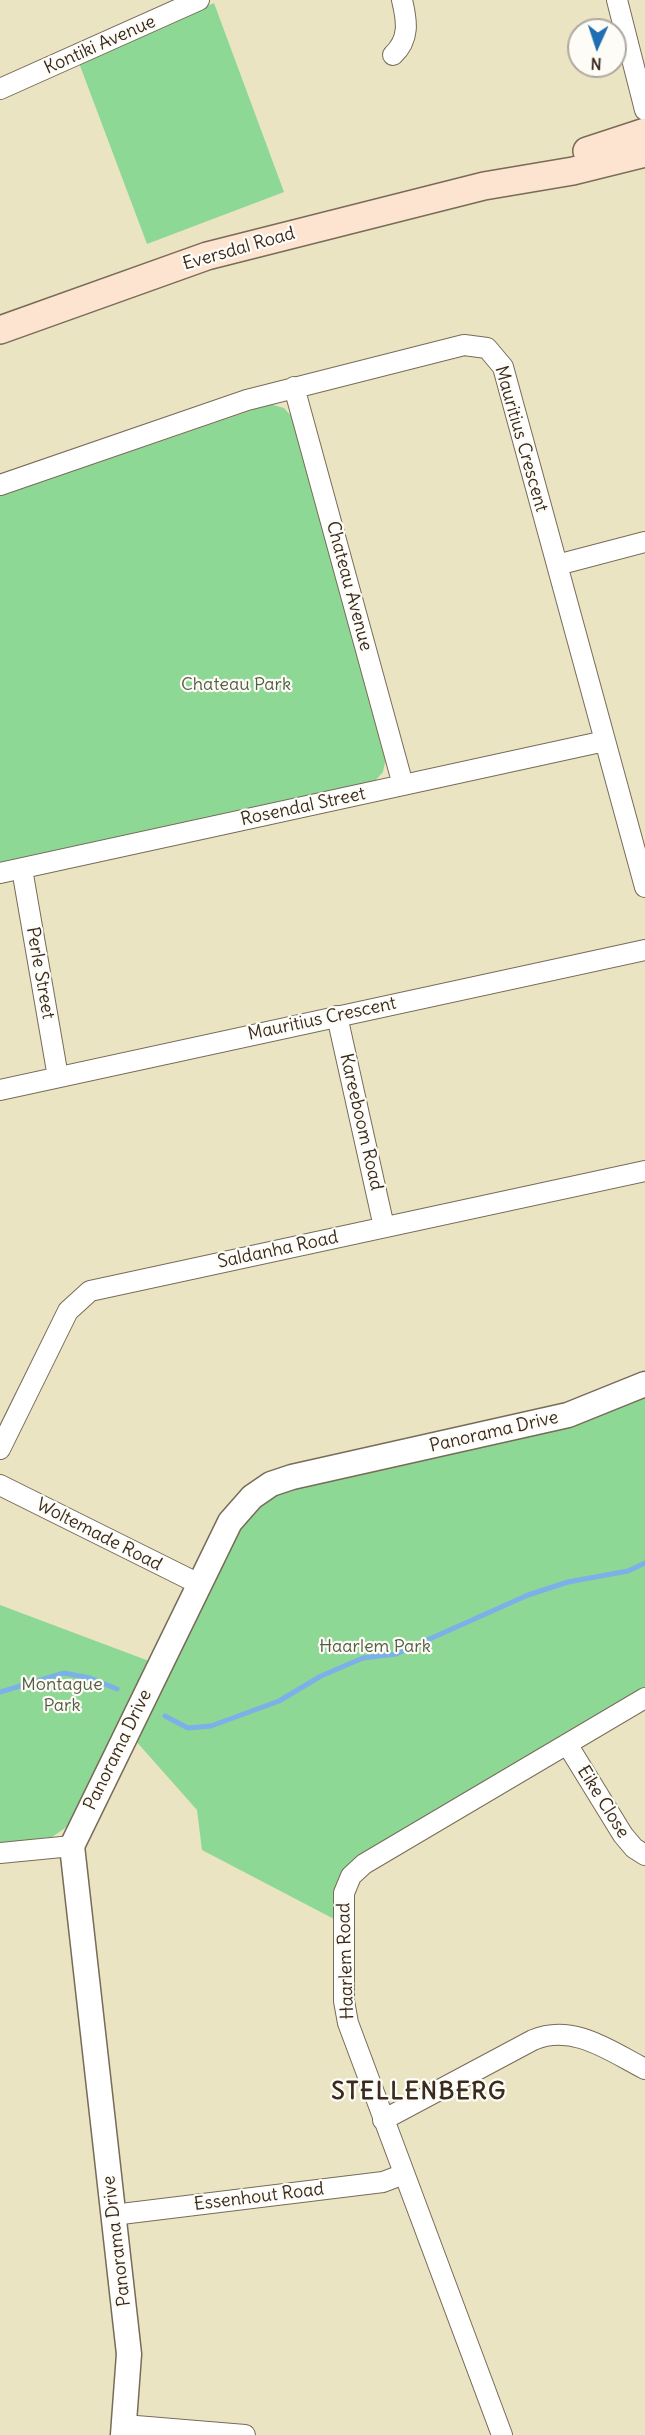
<!DOCTYPE html>
<html>
<head>
<meta charset="utf-8">
<style>
  body { margin:0 }
  #map { position:relative; width:645px; height:2435px; overflow:hidden; background:#eae4c3; font-family:Delius,sans-serif }
  canvas { display:block }
  .north { position:absolute; left:567px; top:18px; width:60px; height:60px; box-sizing:border-box; background:#fdfcf7; border:2px solid #afa8a0; border-radius:50%; rotate:183deg; font-size:16px; font-weight:700; line-height:24px; text-align:center; color:#3b2a1e }
  .north::after { content:''; display:block; margin:auto; width:21px; height:27px; background:#1f6fb2; clip-path:polygon(50% 0,100% 100%,50% 72%,0 100%) }
</style>
</head>
<body>
<div id="map">
<canvas width="645" height="2435"></canvas>
<div class="north">N</div>
</div>
<script>
const c = document.querySelector('canvas').getContext('2d');
c.lineJoin = 'round';
function fillPath(path, color) { c.fillStyle = color; c.fill(path, 'evenodd'); }
function strokePath(path, color, width, dash) { c.strokeStyle = color; c.lineWidth = width; c.lineCap = dash ? 'butt' : 'round'; c.setLineDash(dash || []); c.stroke(path); }
function write(font, color, halo, rows, align = 'center') {
  c.font = font + ' Delius,sans-serif'; c.lineWidth = 4.5; c.setLineDash([]); c.textBaseline = 'middle'; c.strokeStyle = halo; c.fillStyle = color; for (const [text, x, y, turn = 0] of rows) {
    c.save(); c.translate(x, y); c.rotate((+turn || 0) * Math.PI / 180); c.textAlign = isNaN(turn) ? turn : align; if (halo) c.strokeText(text, 0, 0); c.fillText(text, 0, 0); c.restore();
  }
}
const green = new Path2D(`
  M214 3 284 192 147 244 79 63Z
  M270 404 284 408 293 418 386 758 383 772 374 782 0 863V496Z
  M645 1397V1688L358 1859 335 1891 334 1919 202 1850 197 1810 135 1740 241 1526C256 1508 270 1497 291 1488L579 1423Z
  M0 1605 149 1661 68 1826 52 1837 0 1843Z`);
const stream = new Path2D(`
  M0 1692 64 1673 90 1678 117 1689
  M165 1716 188 1728 211 1726 279 1701 321 1676 363 1658 396 1654 528 1595 568 1582 628 1571 645 1563`);
const minor = new Path2D(`
  M617 0 645 110
  M393 55C410 39 407 21 402 0
  M0 89 199 0
  M294 387 403 785
  M0 485 247 400 464 345 487 348 503 367 645 887
  M557 565 645 542
  M22 869 58 1077
  M0 873 605 741
  M337 1016 384 1227
  M0 1090 645 950
  M0 1449 68 1311 90 1291 645 1171
  M0 1485 199 1584
  M567 1744 623 1835 634 1848 645 1855
  M0 1853 72 1846
  M383 2120 533 2040C573 2023 610 2051 645 2069
  M113 2215 383 2182 404 2174
  M124 2425 245 2435
  M502 2435 348 2023 344 2001V1893L351 1876 364 1864 645 1698`);
const tertiary = new Path2D(`
  M123 2435 129 2354 72 1846 230 1522 252 1497 271 1484 292 1477 568 1415 645 1384`);
const secondary = new Path2D(`
  M587 151 645 132
  M0 330 207 256 484 186 573 171 645 153`);
const streetNames = [
  ["Kontiki Avenue",100,45,-24],
  ["Eversdal Road",239,249,-16],
  ["Mauritius Crescent",521,439,74],
  ["Chateau Avenue",349,586,75],
  ["Rosendal Street",303,807,-12],
  ["Perle Street",40,973,80],
  ["Mauritius Crescent",322,1019,-12],
  ["Kareeboom Road",361,1122,77],
  ["Saldanha Road",278,1250,-12],
  ["Panorama Drive",494,1432,-13],
  ["Woltemade Road",99,1535,27],
  ["Panorama Drive",118,1750,-64],
  ["Eike Close",603,1802,58],
  ["Haarlem Road",346,1961,-92],
  ["Essenhout Road",259,2197,-7],
  ["Panorama Drive",117,2241,-97]
];
const parkNames = [
  ["Chateau Park",236,685],
  ["Haarlem Park",375,1647],
  ["Montague",62,1685],
  ["Park",62,1706]
];
const districtNames = [
  ["STELLENBERG",419,2092]
];
fillPath(green, '#8dd895');
strokePath(stream, '#7cb0e9', 5);
strokePath(minor, '#786b58', 22);
strokePath(tertiary, '#786b58', 27);
strokePath(secondary, '#786b58', 30);
strokePath(minor, '#fff', 20);
strokePath(tertiary, '#fff', 24);
strokePath(secondary, '#fde4d0', 27);
write('18px', '#3b2a1e', '#fdfcf7', streetNames);
write('18px', '#545e42', '#fdfcf7', parkNames);
c.letterSpacing = '1.5px';
write('bold 24px', '#3b2a1e', '#fdfcf7', districtNames);
c.letterSpacing = '0px';
</script>
</body>
</html>
